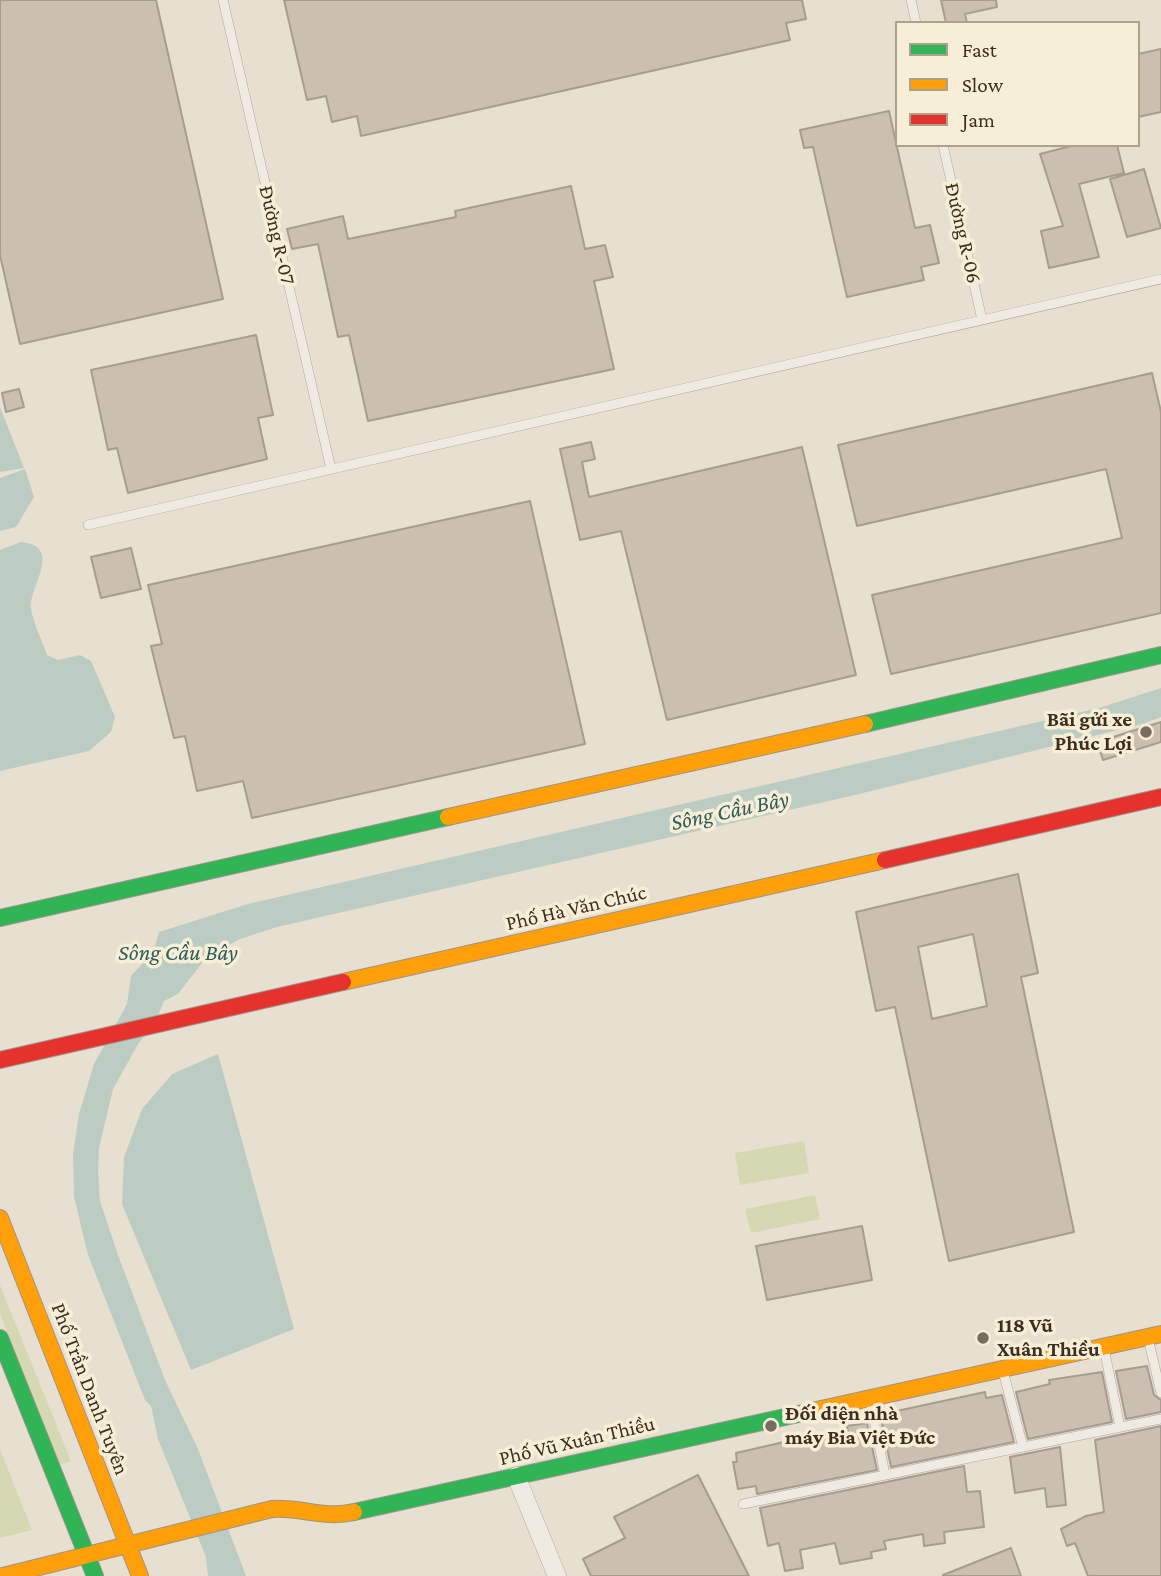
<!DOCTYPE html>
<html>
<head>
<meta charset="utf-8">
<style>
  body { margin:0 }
  #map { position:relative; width:1161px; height:1576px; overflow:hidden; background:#e7e0d1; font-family:"Crimson Pro",serif }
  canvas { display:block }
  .legend { position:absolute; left:895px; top:21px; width:245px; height:126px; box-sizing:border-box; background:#f7eed8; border:2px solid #ada18e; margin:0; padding:9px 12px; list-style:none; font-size:21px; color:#3d2e20 }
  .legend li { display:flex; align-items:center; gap:14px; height:35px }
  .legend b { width:35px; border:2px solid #ada18e }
</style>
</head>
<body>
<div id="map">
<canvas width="1161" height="1576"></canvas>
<ul class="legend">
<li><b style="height:9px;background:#30b455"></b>Fast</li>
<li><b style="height:9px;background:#ff9f0a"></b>Slow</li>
<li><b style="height:9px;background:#e5322d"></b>Jam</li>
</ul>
</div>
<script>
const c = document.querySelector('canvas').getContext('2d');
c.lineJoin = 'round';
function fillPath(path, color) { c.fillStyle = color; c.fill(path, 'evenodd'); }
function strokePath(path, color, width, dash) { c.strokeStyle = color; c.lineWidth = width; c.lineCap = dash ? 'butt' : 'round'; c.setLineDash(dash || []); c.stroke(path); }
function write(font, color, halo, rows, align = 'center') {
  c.font = font + ' "Crimson Pro",serif'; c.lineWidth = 7; c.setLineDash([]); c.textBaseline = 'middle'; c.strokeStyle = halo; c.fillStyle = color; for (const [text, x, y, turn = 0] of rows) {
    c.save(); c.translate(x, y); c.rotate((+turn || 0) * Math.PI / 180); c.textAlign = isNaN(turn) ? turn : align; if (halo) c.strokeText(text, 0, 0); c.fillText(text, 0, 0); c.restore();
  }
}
const green = new Path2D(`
  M804 1141 809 1173 740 1185 735 1153Z
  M815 1195 820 1219 751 1233 745 1209Z
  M0 1285 71 1461 59 1465 0 1314Z
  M0 1449 32 1530 0 1538Z`);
const water = new Path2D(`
  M0 407 24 468 0 472Z
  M25 469 34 497 16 527 0 531V478Z
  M21 542C64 546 29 587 31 608 33 623 42 640 47 655L58 660 80 655 91 661 115 717 111 732 89 751 0 771V550Z
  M1161 688V717L1142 724 855 795 277 927 240 939 224 948 202 963 178 994 164 1001 155 1023 138 1044 113 1089 99 1148 98 1171 100 1201 118 1255 165 1380 198 1449 246 1576H208L206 1557 158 1439 151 1406 145 1400 88 1255 74 1197 73 1154 79 1114 94 1064 127 1004 131 976 153 952 159 932 248 904 1099 708Z
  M218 1054 294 1329 191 1370 122 1204 124 1157 142 1109 172 1074Z`);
const building = new Path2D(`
  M0 0H156L223 299 20 344 0 255Z
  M284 0H802L806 19 786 23 790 40 361 136 357 116 332 122 326 96 307 100Z
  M941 0H996L997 7 965 14 967 23H946Z
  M1161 49V112L1138 117V54Z
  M889 111 915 228 930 225 939 263 921 267 924 280 847 297 813 147 804 148 800 130Z
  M1075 145H1117L1124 173 1079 184 1099 257 1049 268 1041 231 1063 226 1040 154Z
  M1144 169 1161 228 1127 237 1110 179Z
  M571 186 585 249 605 245 613 277 594 281 614 369 368 421 349 335 338 337 318 244 292 249 287 229 343 216 348 239 456 217 455 211Z
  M256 335 273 415 258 418 267 459 128 493 117 448 108 450 91 370Z
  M1152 373 1161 412V613L891 674 872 595 1122 538 1106 469 857 526 838 445Z
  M19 389 24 407 6 412 2 393Z
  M591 442 595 459 582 462 589 497 802 447 856 675 667 720 621 531 580 540 560 449Z
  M530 501 585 744 252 818 243 781 197 791 185 736 174 738 159 679 151 646 162 644 148 585Z
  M131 548 141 589 101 598 91 557Z
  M1161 722V742L1103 760 1097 742Z
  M1018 874 1038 973 1021 977 1074 1232 949 1261 895 1007 876 1011 856 912ZM973 934 987 1006 932 1019 918 947Z
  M862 1226 872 1280 767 1300 756 1246Z
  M1147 1366 1154 1395 1161 1400V1412L1126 1419 1116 1371Z
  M1102 1372 1112 1422 1028 1439 1016 1392 1050 1384 1049 1380Z
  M985 1392 986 1398 1002 1395 1014 1442 891 1467 881 1419 893 1417 892 1412Z
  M867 1423 877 1470 757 1494 756 1486 738 1489 733 1462H737L736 1453 806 1437 807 1441 848 1433 847 1426Z
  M1161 1426V1576H1088L1075 1543 1067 1546 1061 1529 1086 1516 1104 1512 1095 1440Z
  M1060 1447 1066 1505 1047 1507 1045 1488 1015 1493 1010 1457Z
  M964 1466 967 1492 980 1491 984 1527 944 1532 945 1543 924 1546 923 1534 884 1541 886 1549 871 1552 872 1558 840 1564 835 1543 800 1550 803 1568 785 1571 779 1543 768 1546 760 1508Z
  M698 1475 749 1576H591L583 1559 625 1538 614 1517Z
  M1011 1548 1021 1576H943V1575Z`);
const lane = new Path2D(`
  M223 0 331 469
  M911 0 916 23
  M943 145 982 320
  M88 525 1161 279
  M1148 1338 1161 1393
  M1104 1348 1120 1427
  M1003 1371 1023 1447
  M870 1400 885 1475
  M743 1504 1161 1419`);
const street = new Path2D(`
  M516 1476 557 1576`);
const fast = new Path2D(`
  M865 724 1161 655
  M0 918 448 817
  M0 1338 95 1576
  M354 1512 803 1413`);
const slow = new Path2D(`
  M448 817 865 724
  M343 982 885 860
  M0 1218 140 1576
  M803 1413 1161 1334
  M3 1576 272 1509C302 1507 324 1519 354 1512`);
const jam = new Path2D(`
  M885 860 1161 797
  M0 1060 343 982`);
const markers = [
  [1146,732,7,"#786c5e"],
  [983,1338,7,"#786c5e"],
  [771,1426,7,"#786c5e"]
];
const streetNames = [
  ["Đường R-06",963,233,77],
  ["Đường R-07",277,235,77],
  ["Phố Hà Văn Chúc",576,908,-13],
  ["Phố Trần Danh Tuyên",90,1389,69],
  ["Phố Vũ Xuân Thiều",577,1441,-13]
];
const poiNames = [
  ["Bãi gửi xe",1132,720,"right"],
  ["Phúc Lợi",1132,744,"right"],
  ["118 Vũ",997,1326],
  ["Xuân Thiều",997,1350],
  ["Đối diện nhà",785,1414],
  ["máy Bia Việt Đức",785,1438]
];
const waterNames = [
  ["Sông Cầu Bây",730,811,-12],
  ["Sông Cầu Bây",178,953]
];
fillPath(green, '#d6d7b3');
fillPath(water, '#bcccc2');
fillPath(building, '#cbbfb2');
strokePath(building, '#a89c90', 2);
strokePath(lane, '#ada599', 10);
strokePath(street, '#ada599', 19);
strokePath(fast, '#9c958a', 18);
strokePath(slow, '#9c958a', 18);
strokePath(jam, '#9c958a', 18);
strokePath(lane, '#efebe3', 9);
strokePath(street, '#efebe3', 18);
strokePath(fast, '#30b455', 16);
strokePath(slow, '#ff9f0a', 16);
strokePath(jam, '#e5322d', 16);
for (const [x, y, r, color] of markers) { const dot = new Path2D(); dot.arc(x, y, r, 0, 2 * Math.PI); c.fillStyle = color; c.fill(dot); strokePath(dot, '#f7eed8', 2.5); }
write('21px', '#3d2e20', '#f7eed8', streetNames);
write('bold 21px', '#3d2e20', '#f7eed8', poiNames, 'left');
write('italic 23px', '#2f5d5a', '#f7eed8', waterNames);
</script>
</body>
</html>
